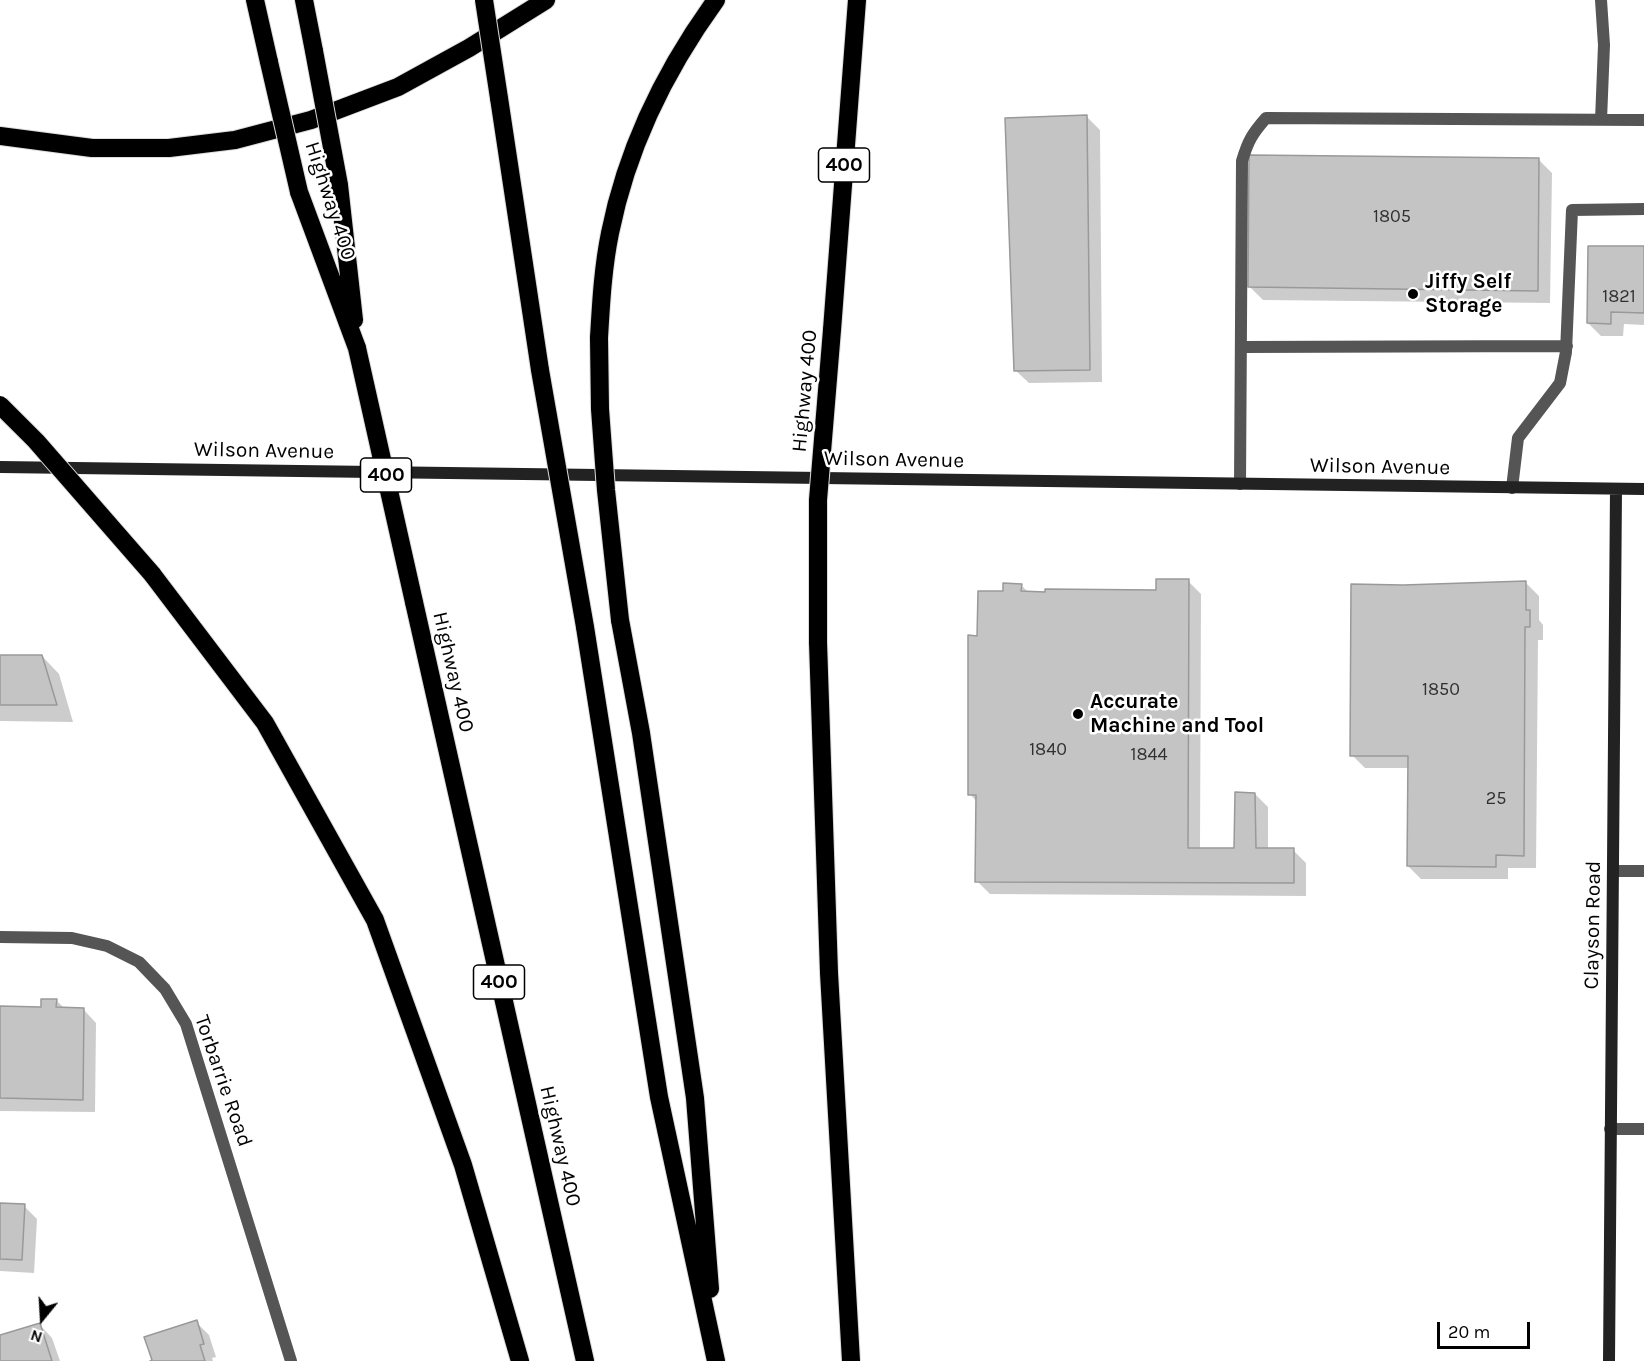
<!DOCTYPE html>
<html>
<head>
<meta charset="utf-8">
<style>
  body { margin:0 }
  #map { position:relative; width:1644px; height:1361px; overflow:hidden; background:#fff; font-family:Karla,sans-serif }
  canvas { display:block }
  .north { position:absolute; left:12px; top:1289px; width:60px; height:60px; -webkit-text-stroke:4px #fff; paint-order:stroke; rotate:198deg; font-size:16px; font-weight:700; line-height:24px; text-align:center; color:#000 }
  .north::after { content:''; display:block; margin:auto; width:21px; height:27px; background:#000; clip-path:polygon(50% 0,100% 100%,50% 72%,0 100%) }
  .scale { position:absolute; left:1437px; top:1322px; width:93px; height:27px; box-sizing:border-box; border:3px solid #000; border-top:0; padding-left:8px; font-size:18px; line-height:21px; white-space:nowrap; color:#000; -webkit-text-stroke:4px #fff; paint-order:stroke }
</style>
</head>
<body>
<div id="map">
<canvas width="1644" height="1361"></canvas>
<div class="north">N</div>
<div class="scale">20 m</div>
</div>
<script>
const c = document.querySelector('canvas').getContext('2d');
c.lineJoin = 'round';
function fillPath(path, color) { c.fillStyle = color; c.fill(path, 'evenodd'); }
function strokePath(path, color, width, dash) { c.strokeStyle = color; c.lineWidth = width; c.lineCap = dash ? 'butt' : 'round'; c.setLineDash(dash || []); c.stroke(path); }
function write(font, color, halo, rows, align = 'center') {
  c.font = font + ' Karla,sans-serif'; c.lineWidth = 5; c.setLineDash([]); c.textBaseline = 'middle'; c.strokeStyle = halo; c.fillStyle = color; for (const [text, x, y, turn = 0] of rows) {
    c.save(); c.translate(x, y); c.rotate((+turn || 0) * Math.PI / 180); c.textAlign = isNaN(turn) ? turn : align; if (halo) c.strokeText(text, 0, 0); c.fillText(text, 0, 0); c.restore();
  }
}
const shadow = new Path2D(`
  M1087 117 1100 130 1102 382 1029 383 1015 370Z
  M1539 160 1552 173 1550 303 1263 300 1250 287Z
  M1644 248V325L1624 324 1623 336H1601L1588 323Z
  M1188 581 1201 594 1200 849H1236L1255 794 1268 807V850H1293L1306 863V896L990 894 977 881V802L970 794 979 637 1004 593 1021 585 1029 593 1158 591Z
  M1526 583 1539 596V620L1543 625V640H1538L1536 868H1508V879H1421L1408 866 1409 768H1365L1352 755 1403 586Z
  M0 656H42L59 674 73 722 0 721Z
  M56 1000 65 1009H83L96 1023 95 1112 0 1111V1008L43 1009Z
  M0 1205 24 1206 37 1219 34 1273 0 1271Z
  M196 1322 209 1335 216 1357 212 1358 213 1361H154Z
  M39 1324 52 1338 60 1361H0V1337Z`);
const building = new Path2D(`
  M1087 115 1090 370 1014 371 1005 118Z
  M1249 155 1539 158 1538 291 1248 287Z
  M1588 246H1644V313L1611 312V324L1587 323Z
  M1156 579H1189L1188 848H1234L1235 792 1255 793 1256 848H1294V883L975 882 976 795H968V635L977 636 978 591H1003V583L1022 584 1021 591 1045 592V589L1156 590Z
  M1526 581V610H1530V627H1525L1524 856 1496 855V867L1407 866 1408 756H1350L1351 584 1403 585Z
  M0 655H42L57 705H0Z
  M41 999H57L56 1007 84 1008 83 1100 0 1098V1006L41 1007Z
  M0 1203 25 1204 22 1260 0 1259Z
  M197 1320 204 1344 200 1345 205 1361H150L152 1360 144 1337Z
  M40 1323 52 1361H0V1335Z`);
const lane = new Path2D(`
  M1601 0 1604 45 1601 120
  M1241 347 1567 346
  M1240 484 1242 161C1248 141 1252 134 1266 118L1644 120
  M1512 488 1518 438 1560 383 1566 352 1572 210 1644 209
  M1613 871H1644
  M1610 1129H1644`);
const street = new Path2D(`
  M0 937 72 938 107 946 139 962 165 989 186 1024 291 1361`);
const secondary = new Path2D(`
  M0 467 1644 489
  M1609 1361 1616 489`);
const highway = new Path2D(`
  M255 0 269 62
  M304 0 314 51
  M499 98 540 370
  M0 136 92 148H169L235 140 311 120 398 87 469 48 546 0
  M339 185 354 320
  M299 192 357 348
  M832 330 857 0
  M599 338C601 303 603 267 610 233 627 148 666 69 716 0
  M152 574 265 723 375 920 463 1165 520 1361
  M414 602 585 1361
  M620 620 641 733 695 1098 710 1289
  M585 627 659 1097 716 1361
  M818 642 829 973 851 1361`);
const highwayBridge = new Path2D(`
  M484 0 499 98
  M314 51 339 185
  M269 62 299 192
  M599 338 600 409 606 490 620 620
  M357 348 414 602
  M540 370 585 627
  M0 405 36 441 152 574
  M818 642V500L832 330`);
const markers = [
  [1413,294,6,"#000"],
  [1078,714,6,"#000"]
];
const numberNames = [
  ["1805",1392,217],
  ["1821",1619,297],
  ["1850",1441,690],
  ["1840",1048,750],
  ["1844",1149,755],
  ["25",1496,799]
];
const shields = [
  [844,165,51],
  [386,475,51],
  [499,982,51]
];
const shieldNames = [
  ["400",844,165],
  ["400",386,475],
  ["400",499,982]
];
const streetNames = [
  ["Highway 400",330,201,72],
  ["Highway 400",805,391,-85],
  ["Wilson Avenue",264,451,1],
  ["Wilson Avenue",894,460,1],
  ["Wilson Avenue",1380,467,1],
  ["Highway 400",453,672,77],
  ["Clayson Road",1593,925,-89],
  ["Torbarrie Road",223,1081,71],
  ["Highway 400",560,1146,77]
];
const poiNames = [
  ["Jiffy Self",1425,282],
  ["Storage",1425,306],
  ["Accurate",1090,702],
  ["Machine and Tool",1090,726]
];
fillPath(shadow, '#0003');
fillPath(building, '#c4c4c4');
strokePath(building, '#999', 1.5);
strokePath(highway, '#dbdbdb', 20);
strokePath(lane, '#555', 12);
strokePath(street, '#555', 12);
strokePath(secondary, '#222', 12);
strokePath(highway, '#000', 18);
strokePath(highwayBridge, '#dbdbdb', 20, []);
strokePath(highwayBridge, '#000', 18);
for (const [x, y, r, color] of markers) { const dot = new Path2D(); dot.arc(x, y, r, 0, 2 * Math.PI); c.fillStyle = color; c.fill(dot); strokePath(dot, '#fff', 2); }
write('18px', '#313131', null, numberNames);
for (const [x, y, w] of shields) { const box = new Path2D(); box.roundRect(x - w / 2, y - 17, w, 34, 4.5); c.fillStyle = '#fff'; c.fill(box); strokePath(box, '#000', 1.5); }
write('bold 20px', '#000', null, shieldNames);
write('21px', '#000', '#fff', streetNames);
write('bold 21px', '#000', '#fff', poiNames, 'left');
</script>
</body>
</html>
